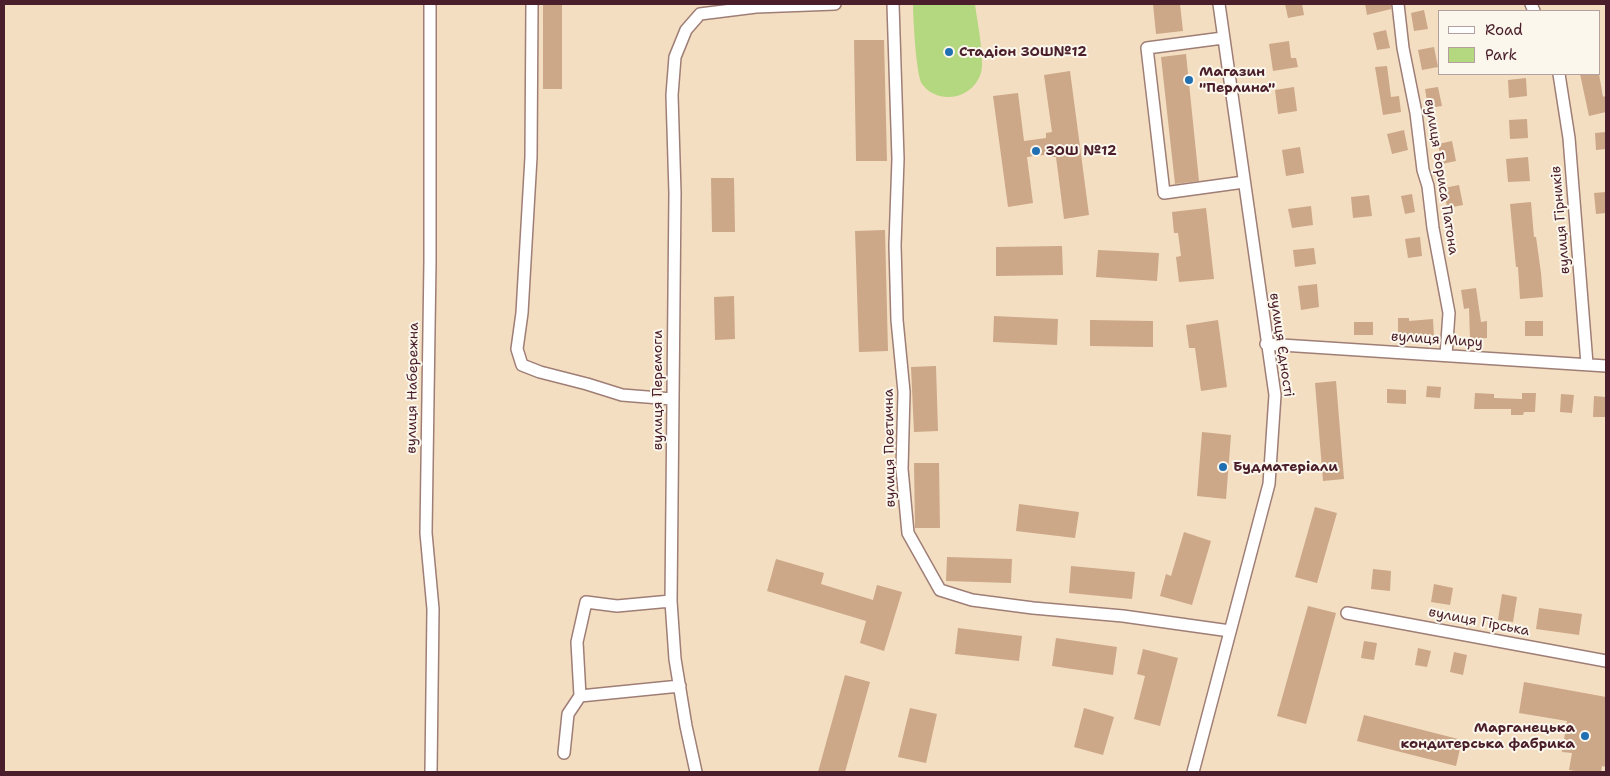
<!DOCTYPE html>
<html>
<head>
<meta charset="utf-8">
<style>
  body { margin:0 }
  #map { position:relative; width:1610px; height:776px; overflow:hidden; background:#f4dec1; font-family:"Shantell Sans",sans-serif }
  canvas { display:block }
  .frame { position:absolute; inset:0; border:5px solid #4a1f2b; pointer-events:none }
  .legend { position:absolute; left:1438px; top:10px; width:162px; height:65px; box-sizing:border-box; background:#fbf7ec; border:1px solid #b4a19f; margin:0; padding:6px 9px; list-style:none; font-size:15px; color:#4a1f2b }
  .legend li { display:flex; align-items:center; gap:10px; height:25px }
  .legend b { width:25px; border:1px solid #b4a19f }
</style>
</head>
<body>
<div id="map">
<canvas width="1610" height="776"></canvas>
<div class="frame"></div>
<ul class="legend">
<li><b style="height:6px;background:#fff"></b>Road</li>
<li><b style="height:14px;background:#b4d880"></b>Park</li>
</ul>
</div>
<script>
const c = document.querySelector('canvas').getContext('2d');
c.lineJoin = 'round';
function fillPath(path, color) { c.fillStyle = color; c.fill(path, 'evenodd'); }
function strokePath(path, color, width, dash) { c.strokeStyle = color; c.lineWidth = width; c.lineCap = dash ? 'butt' : 'round'; c.setLineDash(dash || []); c.stroke(path); }
function write(font, color, halo, rows, align = 'center') {
  c.font = font + ' "Shantell Sans",sans-serif'; c.lineWidth = 4; c.setLineDash([]); c.textBaseline = 'middle'; c.strokeStyle = halo; c.fillStyle = color; for (const [text, x, y, turn = 0] of rows) {
    c.save(); c.translate(x, y); c.rotate((+turn || 0) * Math.PI / 180); c.textAlign = isNaN(turn) ? turn : align; if (halo) c.strokeText(text, 0, 0); c.fillText(text, 0, 0); c.restore();
  }
}
const green = new Path2D(`
  M913 4H975C977 21 985 58 981 73 977 85 968 93 957 96 944 99 930 95 922 84 916 76 913 16 913 4Z`);
const building = new Path2D(`
  M543 4H562V89H543Z
  M1153 4H1180L1183 31 1156 34Z
  M1285 4H1302L1304 15 1288 18Z
  M1365 4H1391V9L1367 15Z
  M1424 10 1428 29 1414 31 1411 13Z
  M1386 30 1390 48 1377 50 1373 33Z
  M854 40H884L887 161H856Z
  M1289 41 1291 58H1296L1298 67 1273 71 1269 44Z
  M1434 47 1438 67 1422 70 1418 50Z
  M1186 54 1199 181 1175 184 1161 57Z
  M1387 66 1391 97 1399 96 1401 112 1383 115 1375 67Z
  M1070 71 1089 215 1064 219 1056 157H1052L1051 154 1027 157 1033 203 1008 207 993 96 1018 93 1024 141 1046 138V133L1052 132 1044 75Z
  M1580 74H1599L1603 97 1605 96 1606 102V112L1589 116Z
  M1526 78 1527 96 1509 98 1508 80Z
  M1294 87 1297 111 1278 114 1275 90Z
  M1438 87 1442 106 1428 108 1425 89Z
  M1527 119 1528 138 1510 139 1509 120Z
  M1404 130 1408 150 1392 154 1387 134Z
  M1606 132V149L1596 150 1595 133Z
  M1452 141 1456 161 1442 164 1438 144Z
  M1300 147 1304 173 1286 176 1282 150Z
  M1528 157 1530 181 1508 182 1506 159Z
  M711 178H734L735 232H712Z
  M1459 185 1463 205 1447 208 1444 188Z
  M1606 192V213L1596 214 1594 193Z
  M1412 194 1415 212 1405 214 1401 196Z
  M1369 195 1372 216 1353 218 1351 197Z
  M1531 202 1534 237H1536L1541 273 1543 297 1520 299 1518 267H1516L1510 204Z
  M1311 206 1313 225 1292 228 1288 209Z
  M1206 208 1214 279 1179 282 1176 257 1181 256 1178 233H1174L1172 212Z
  M885 230 888 351 859 352 855 231Z
  M1420 237 1422 256 1408 258 1405 239Z
  M1062 246 1063 275 996 276V247Z
  M1314 248 1316 264 1295 267 1293 250Z
  M1098 250 1159 253 1157 281 1096 277Z
  M1317 284 1319 307 1301 310 1298 286Z
  M1476 288 1481 322 1487 321V338L1470 339 1469 308 1464 309 1461 290Z
  M734 296 735 339 715 340 714 297Z
  M994 316 1058 319 1057 345 993 342Z
  M1398 318H1409V321L1433 319 1434 337 1398 338Z
  M1090 320 1153 321V347L1090 346Z
  M1218 320 1227 387 1201 391 1195 348H1189L1186 325Z
  M1525 321H1543V336H1525Z
  M1354 322H1373V335H1354Z
  M936 366 938 431 914 432 911 367Z
  M1336 381 1344 479 1323 481 1315 383Z
  M1427 386 1441 387 1440 398 1426 397Z
  M1387 389 1406 390V404L1387 403Z
  M1475 393 1494 394V398L1522 399V393H1536L1535 412H1524L1523 415H1511V409H1474Z
  M1561 394 1574 395 1572 413 1560 412Z
  M1594 396 1606 397V417H1593Z
  M1202 432 1231 435 1226 499 1197 496Z
  M914 463H939L940 528H915Z
  M1019 504 1079 512 1075 538 1016 531Z
  M1315 507 1337 513 1317 583 1295 577Z
  M1184 532 1211 541 1192 605 1160 596 1166 574 1171 576Z
  M947 557 1012 559 1011 583 946 581Z
  M776 559 824 573 821 584 873 600 877 585 902 592 884 651 860 643 866 621 767 591Z
  M1071 566 1135 572 1132 599 1069 593Z
  M1373 569 1391 571 1390 591 1371 589Z
  M1434 584 1453 588 1450 605 1431 602Z
  M1502 594 1517 597 1513 622 1498 620Z
  M1308 606 1336 613 1306 724 1277 716Z
  M1539 608 1582 614 1579 635 1536 629Z
  M958 628 1022 636 1019 661 955 654Z
  M1056 638 1117 647 1113 675 1052 666Z
  M1364 641 1377 643 1374 660 1361 658Z
  M1418 648 1431 651 1427 667 1415 665Z
  M1143 649 1178 658 1160 726 1134 719 1145 676 1137 674Z
  M1454 652 1467 655 1463 675 1450 672Z
  M845 675 870 682 845 772H818Z
  M1524 682 1606 697V767L1602 766 1601 772H1582L1569 770 1572 753 1562 752 1567 721 1519 713Z
  M910 708 937 714 926 763 898 757Z
  M1084 708 1114 717 1103 755 1074 747Z
  M1364 715 1462 740 1456 766 1357 741Z`);
const minor = new Path2D(`
  M430 4V261L426 533 433 609 431 772
  M532 4 531 157 522 313 517 349 522 365 540 372 587 384 622 395 672 399
  M893 4 898 159 895 245 897 320 904 392 902 469 908 533 940 590 972 600 1033 608 1123 616 1230 631
  M1398 4 1403 48 1416 113 1423 170 1428 186 1433 228 1449 313 1446 355
  M1531 4 1534 11
  M1223 38 1147 48 1164 193 1244 182
  M1559 74 1569 138 1587 364
  M1266 344 1606 366
  M1347 613 1606 661
  M580 696 680 686
  M564 753 568 714 580 696 577 642 586 602 617 606 671 601
  M696 772 686 726 675 659 671 601 675 193 672 95 675 57 686 30 700 14 756 7 835 4
  M1193 772 1269 484 1275 395 1219 4`);
const markers = [
  [949,52,5,"#1f6fb2"],
  [1189,80,5,"#1f6fb2"],
  [1036,151,5,"#1f6fb2"],
  [1223,467,5,"#1f6fb2"],
  [1585,736,5,"#1f6fb2"]
];
const poiNames = [
  ["Стадіон ЗОШ№12",959,52],
  ["Магазин",1199,72],
  ["\"Перлина\"",1199,88],
  ["ЗОШ №12",1046,151],
  ["Будматеріали",1233,467],
  ["Марганецька",1575,728,"right"],
  ["кондитерська фабрика",1575,744,"right"]
];
const streetNames = [
  ["вулиця Бориса Патона",1441,177,81],
  ["вулиця Гірників",1561,220,-95],
  ["вулиця Миру",1437,340,4],
  ["вулиця Єдності",1281,345,82],
  ["вулиця Набережна",413,388,-89],
  ["вулиця Перемоги",658,390,-90],
  ["вулиця Поетична",890,448,-91],
  ["вулиця Гірська",1479,622,11]
];
fillPath(green, '#b4d880');
fillPath(building, '#cca788');
strokePath(minor, '#9f7e76', 14);
strokePath(minor, '#fff', 11);
for (const [x, y, r, color] of markers) { const dot = new Path2D(); dot.arc(x, y, r, 0, 2 * Math.PI); c.fillStyle = color; c.fill(dot); strokePath(dot, '#fbf7ec', 2); }
write('bold 14px', '#4a1f2b', '#fbf7ec', poiNames, 'left');
write('14px', '#4a1f2b', '#fbf7ec', streetNames);
</script>
</body>
</html>
